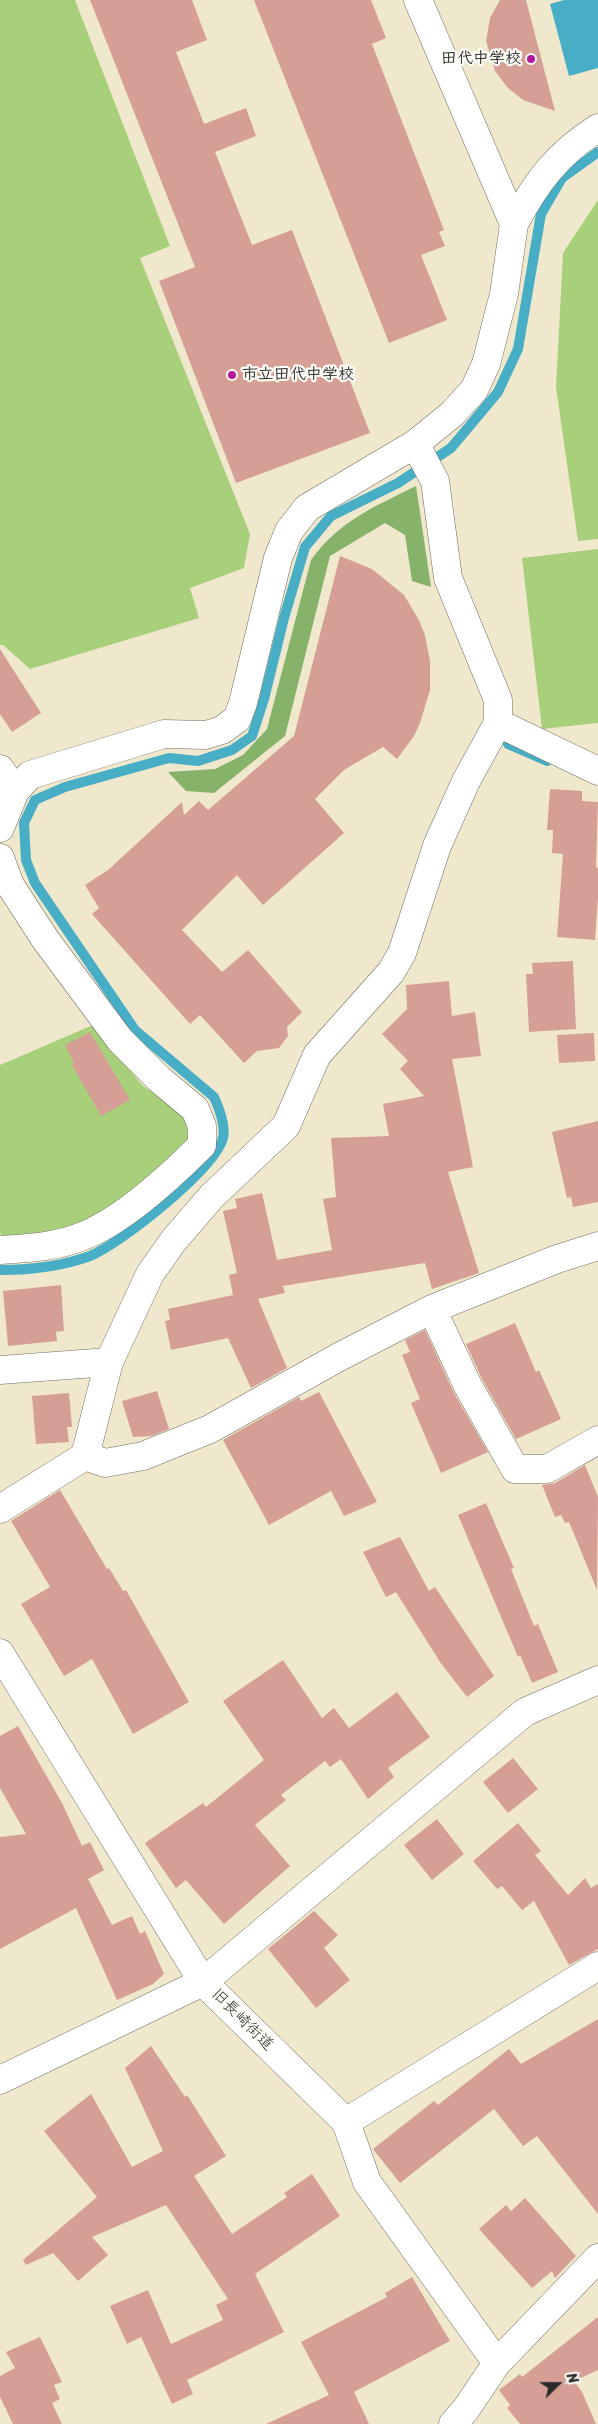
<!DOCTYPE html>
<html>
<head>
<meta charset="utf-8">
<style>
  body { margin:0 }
  #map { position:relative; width:598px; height:2424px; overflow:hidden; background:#f0e8cd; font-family:Sriracha,sans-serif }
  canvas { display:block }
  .north { position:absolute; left:533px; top:2359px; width:50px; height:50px; -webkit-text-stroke:4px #fdfcf7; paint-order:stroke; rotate:68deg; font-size:14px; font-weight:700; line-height:20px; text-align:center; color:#2b2b2b }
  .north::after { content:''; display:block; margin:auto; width:18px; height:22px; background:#2b2b2b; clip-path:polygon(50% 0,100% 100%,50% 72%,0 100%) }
</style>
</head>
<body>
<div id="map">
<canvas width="598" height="2424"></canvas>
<div class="north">N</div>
</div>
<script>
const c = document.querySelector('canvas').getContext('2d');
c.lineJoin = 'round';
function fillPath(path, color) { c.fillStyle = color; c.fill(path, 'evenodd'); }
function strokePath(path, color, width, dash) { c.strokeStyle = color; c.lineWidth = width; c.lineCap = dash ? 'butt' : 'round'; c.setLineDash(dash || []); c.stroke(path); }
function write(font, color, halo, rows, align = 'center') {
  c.font = font + ' Sriracha,"Klee One",sans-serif'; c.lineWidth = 4.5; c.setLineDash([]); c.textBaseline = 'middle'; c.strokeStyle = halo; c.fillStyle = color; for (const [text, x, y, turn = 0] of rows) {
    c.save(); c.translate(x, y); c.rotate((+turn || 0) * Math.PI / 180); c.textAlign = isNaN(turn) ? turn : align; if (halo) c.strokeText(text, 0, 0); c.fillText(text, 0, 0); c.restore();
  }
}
const green = new Path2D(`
  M0 0H75L170 246 140 258 250 534 244 568 190 588 199 618 30 669 3 645H0Z
  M598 200V539L578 541 556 387 563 253Z
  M598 549V723L542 729 522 558Z
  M93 1025 142 1085 185 1116 189 1143 106 1216 56 1238 3 1240 0 1232V1065Z`);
const forest = new Path2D(`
  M416 486 431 587 412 581 405 535 385 523 330 556 285 736 214 793 186 791 168 772 215 769 243 755 267 729 311 560C339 521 374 507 416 486Z`);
const water = new Path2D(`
  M564 0H598V68L569 76 550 4Z`);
const stream = new Path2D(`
  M508 744 547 761
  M0 1270C32 1270 60 1267 90 1256 120 1244 215 1169 223 1138 226 1125 219 1108 214 1097L135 1030 35 883 26 860 24 823 35 800 65 787 169 758 198 761 232 750 252 736 264 699 284 618 305 547 331 516 398 483 451 448 498 392 518 349 541 214 562 178 598 152`);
const building = new Path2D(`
  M90 0H192L207 40 176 52 204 124 246 108 256 136 215 152 252 245 292 230 370 433 236 483 159 281 195 267Z
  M254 0H371L386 38 372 44 444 230 439 232 445 246 421 255 447 320 389 343Z
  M500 0H526L555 111 523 100 508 88 495 71 486 41 490 18Z
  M340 556 372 569 404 595 419 620 425 635 430 661V690L420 723 414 736 397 759 383 747 344 770 315 799 344 833 263 905 237 875 182 930 222 972 248 950 302 1012 287 1027 288 1036 279 1048 257 1051 244 1063 200 1015 190 1024 92 914 99 908 85 885 108 870 182 802 184 815 199 801 208 810 294 736Z
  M0 649 41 713 12 732 0 714Z
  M550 789 582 791V801L598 802 596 867 598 868V898L595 940 557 937 563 854 552 853 553 830H547Z
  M573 961 576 1029 529 1032 526 974H533L532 963Z
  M449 981 452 1016 475 1012 481 1056 452 1059 473 1167 448 1172 479 1273 432 1289 425 1263 283 1286 285 1293 258 1299 287 1368 251 1388 228 1338 171 1350 165 1321 170 1320 168 1309 233 1295 229 1275 237 1273 223 1211 237 1208 235 1199 262 1193 277 1260 332 1250 323 1199 336 1197 331 1138 389 1136 383 1104 424 1096 400 1069 408 1061 382 1034 407 1009 406 985Z
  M90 1032 130 1100 101 1116 72 1065 74 1063 65 1045Z
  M594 1033 595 1061 559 1063 557 1035Z
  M598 1121V1202L573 1207 571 1197 567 1198 552 1132Z
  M61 1285 64 1331 56 1332 57 1341 8 1346 3 1291Z
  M515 1323 536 1372 539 1370 561 1419 516 1439 482 1379 466 1344Z
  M425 1330 454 1393 488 1452 441 1473 411 1403 420 1399 402 1355 410 1352 405 1340Z
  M157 1391 169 1429 152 1436 133 1437 122 1401Z
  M319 1392 377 1502 344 1516 331 1491 269 1525 223 1440 299 1397 301 1401Z
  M69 1393 72 1427H67L69 1442 36 1444 32 1396Z
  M585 1465 598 1497 597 1590 569 1522 565 1523 561 1515 555 1517 542 1485 555 1483Z
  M60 1490 107 1569 109 1568 123 1591 126 1590 189 1702 133 1734 92 1659 64 1676 21 1604 50 1587 11 1521Z
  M486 1503 514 1568 511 1569 534 1626 538 1624 558 1672 532 1683 520 1655 518 1657 458 1515Z
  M400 1537 429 1591 435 1587 494 1676 467 1697 440 1662 396 1592 386 1597 363 1552Z
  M283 1660 322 1718 334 1708 349 1728 397 1692 430 1737 388 1768 394 1777 368 1799 341 1759 330 1767 325 1761 281 1795 286 1800 255 1825 290 1866 224 1924 186 1880 176 1888 145 1843 203 1803 206 1807 264 1760 223 1701Z
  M18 1726 62 1803 82 1846 90 1842 104 1870 88 1879 112 1925 132 1916 140 1934 145 1931 164 1974 153 1984 117 2000 76 1908 0 1949V1837L26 1834 0 1788V1736Z
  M513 1758 538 1789 508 1813 483 1782Z
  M437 1819 464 1854 432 1880 404 1845Z
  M518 1823 541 1851 535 1855 568 1895 585 1878 591 1888 598 1884V1949L569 1965 534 1901 522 1910 502 1886 497 1889 473 1861Z
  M314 1911 338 1935 324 1948 350 1980 316 2008 268 1949Z
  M598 2019V2214L537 2136 523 2146 494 2109 400 2183 373 2149 434 2101 438 2105 509 2049 521 2064Z
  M151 2046 185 2097 187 2095 226 2156 194 2176 232 2234 287 2197 284 2193 312 2174 340 2216 255 2274 284 2332 187 2380 193 2394 172 2404 141 2337 127 2344 110 2306 148 2290 171 2344 223 2320 216 2305 228 2299 166 2205 92 2237 108 2255 78 2281 53 2253 26 2265 23 2260 97 2197 44 2131 91 2094 132 2167 163 2151 125 2068Z
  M525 2198 576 2256 555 2278 552 2271 532 2288 479 2229 506 2205 511 2211Z
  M412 2277 450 2341 354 2392 369 2424H266L329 2395 301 2342 387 2297 385 2293Z
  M598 2317V2370L574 2381 582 2392 596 2424H520L507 2408 510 2405 499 2390 520 2374 522 2377Z
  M40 2337 62 2382 54 2385 60 2399 52 2403 62 2424H13L0 2397V2376L15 2368 6 2352Z`);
const minor = new Path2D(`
  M514 224C536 182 558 153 598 128
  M498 723 598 771
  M0 769 15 791 30 775 164 734 206 735 222 730 237 719 243 703 278 558 289 531 307 508 415 444 452 414 474 390 486 364 504 294 514 224 418 0
  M0 828 15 791
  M0 858 10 885 45 939 120 1040 159 1079 195 1109 202 1126V1145C171 1176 124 1220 83 1236 57 1247 28 1248 0 1250
  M432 1309 468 1386 515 1469H547L598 1440
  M0 1370 109 1362
  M85 1456 109 1362 150 1274 174 1240 212 1196 286 1126 317 1055 391 972 402 953 437 846 466 781 498 723V700L448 578 435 481 415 444
  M0 1509 85 1456 105 1463 143 1456 210 1429 339 1357 432 1309 557 1259 598 1246
  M0 1653 203 1982 346 2122 367 2182 497 2363
  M0 2080 203 1982 525 1712 598 1680
  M346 2122 598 1966
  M453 2424 466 2409 497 2363 598 2258`);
const markers = [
  [531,59,5,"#b5179e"],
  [232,375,5,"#b5179e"]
];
const poiNames = [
  ["田代中学校",521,59],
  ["市立田代中学校",242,375,"left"]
];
const streetNames = [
  ["旧長崎街道",242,2020,45]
];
fillPath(green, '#a8cf79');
fillPath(forest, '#86b269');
fillPath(water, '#47aec6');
strokePath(stream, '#47aec6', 10);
fillPath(building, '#d59f96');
strokePath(minor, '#706d64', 29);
strokePath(minor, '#fff', 28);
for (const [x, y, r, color] of markers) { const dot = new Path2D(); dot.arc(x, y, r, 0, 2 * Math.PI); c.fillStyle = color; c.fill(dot); strokePath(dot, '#fdfcf7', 2); }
write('bold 16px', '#2b2b2b', '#fdfcf7', poiNames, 'right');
write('16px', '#2b2b2b', '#fdfcf7', streetNames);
</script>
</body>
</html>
